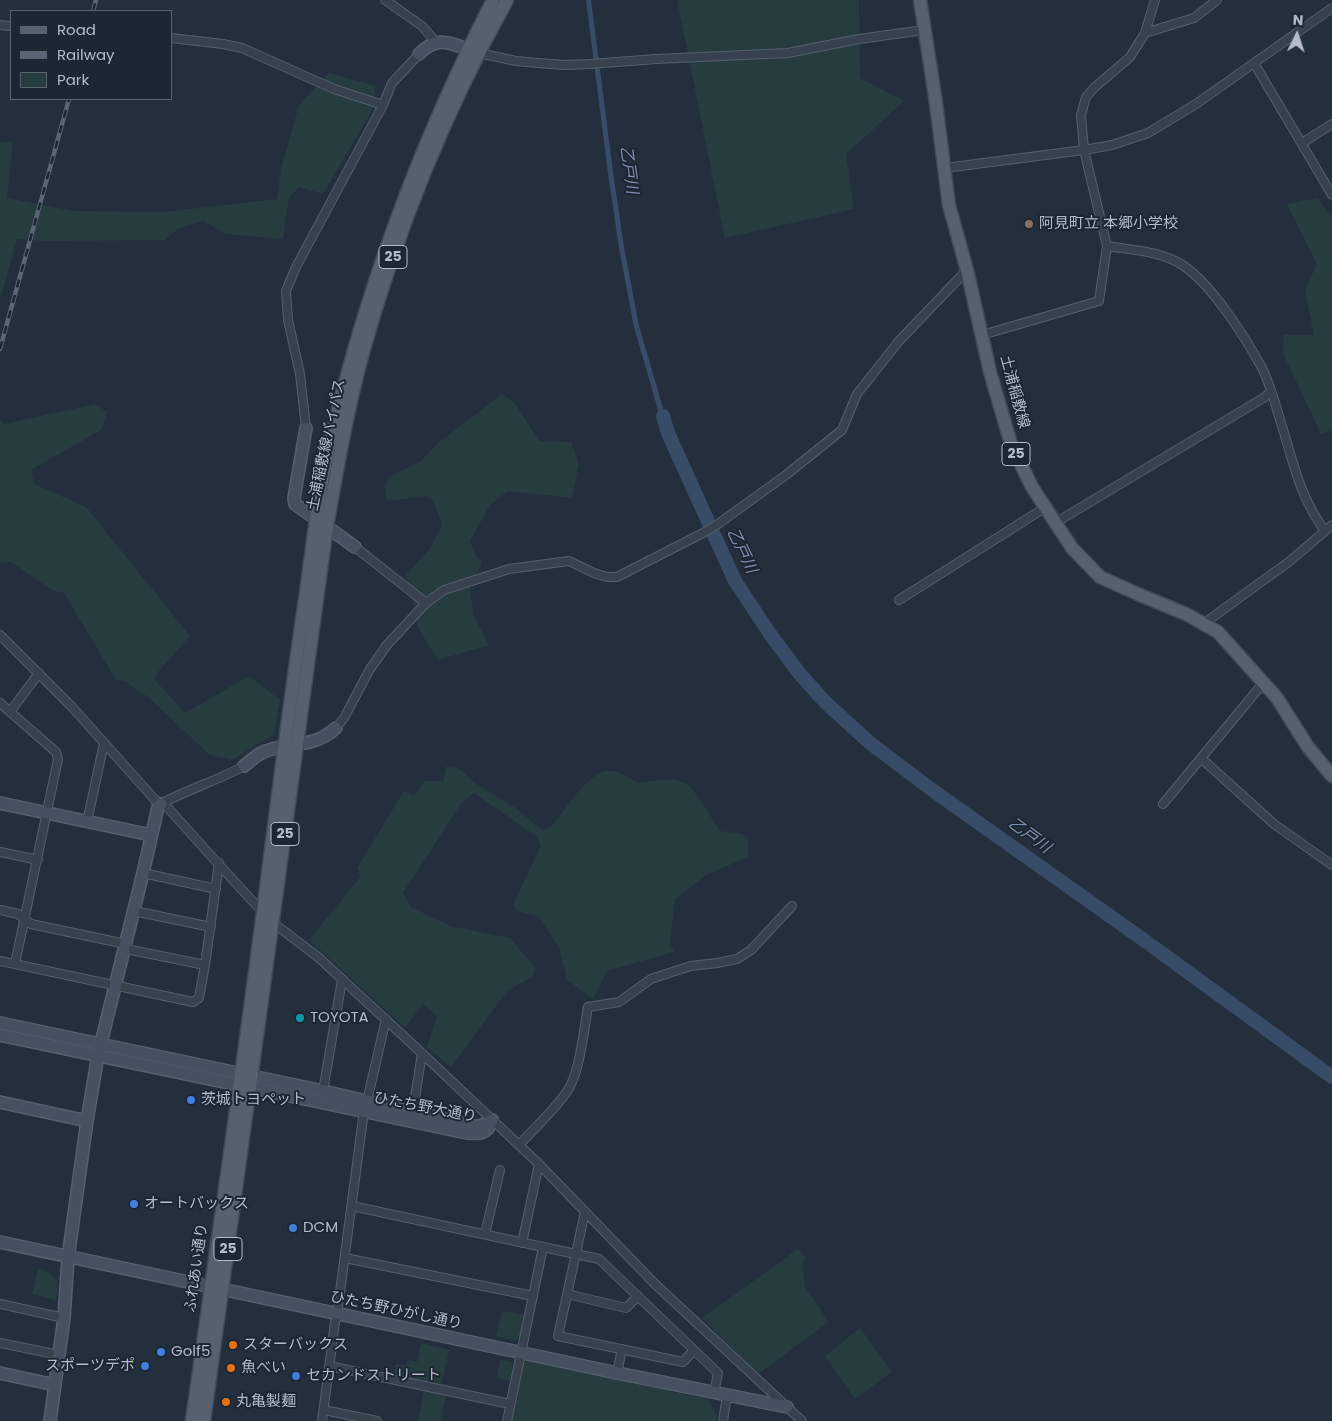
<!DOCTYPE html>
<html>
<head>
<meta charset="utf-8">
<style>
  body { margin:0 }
  #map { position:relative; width:1332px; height:1421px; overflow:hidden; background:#242f3e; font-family:Poppins,sans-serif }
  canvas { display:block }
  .legend { position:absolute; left:10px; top:10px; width:162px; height:90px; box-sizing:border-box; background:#1d2633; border:1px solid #59626f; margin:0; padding:6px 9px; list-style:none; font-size:15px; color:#b4bcc9 }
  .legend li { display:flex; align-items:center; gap:10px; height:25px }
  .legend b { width:25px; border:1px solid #59626f }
  .north { position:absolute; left:1272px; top:10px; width:50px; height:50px; -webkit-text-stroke:4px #1d2633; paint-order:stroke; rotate:4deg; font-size:14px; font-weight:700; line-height:20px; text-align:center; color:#b4bcc9 }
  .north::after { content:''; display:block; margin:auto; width:18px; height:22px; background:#b4bcc9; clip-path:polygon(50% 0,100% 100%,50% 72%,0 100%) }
</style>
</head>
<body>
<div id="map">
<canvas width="1332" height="1421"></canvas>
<ul class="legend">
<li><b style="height:6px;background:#56606e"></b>Road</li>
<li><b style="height:6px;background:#5a6575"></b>Railway</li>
<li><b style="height:14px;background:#263c3f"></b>Park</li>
</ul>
<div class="north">N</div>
</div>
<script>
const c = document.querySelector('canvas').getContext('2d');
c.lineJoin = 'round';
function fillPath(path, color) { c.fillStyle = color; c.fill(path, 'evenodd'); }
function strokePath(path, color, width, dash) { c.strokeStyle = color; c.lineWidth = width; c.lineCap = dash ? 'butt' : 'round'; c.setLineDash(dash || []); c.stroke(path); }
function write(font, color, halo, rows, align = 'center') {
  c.font = font + ' Poppins,"Noto Sans JP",sans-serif'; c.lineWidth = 4; c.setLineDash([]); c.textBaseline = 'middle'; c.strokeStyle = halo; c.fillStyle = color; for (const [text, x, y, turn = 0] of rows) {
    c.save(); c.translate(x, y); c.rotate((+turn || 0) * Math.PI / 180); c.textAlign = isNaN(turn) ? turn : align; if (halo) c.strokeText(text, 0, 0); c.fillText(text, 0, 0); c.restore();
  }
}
const green = new Path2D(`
  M677 0H859L860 78 904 101 846 154 854 209 725 238Z
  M329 73 376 86 372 111 323 194 299 187 289 198 283 239 226 234 203 221 178 229 165 240 45 241 17 239 0 300V142H13L7 198 74 211 164 212 277 199 281 169 299 105Z
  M1318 198 1332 218V430L1321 434 1282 351 1284 335H1314L1305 290 1317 264 1287 204Z
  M502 394 514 402 539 441 571 442 579 464 572 498 508 491 490 505 470 541 476 556 482 562 470 589 474 616 489 645 438 660 418 628 413 599 406 575 431 547 442 525 434 502 426 496 387 501 385 488 388 477 420 462 438 443Z
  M96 404 107 412 101 430 31 470 34 484 86 507 190 636 158 672 154 679 185 713 249 676 280 700 273 735 232 760 210 755 148 697 124 681 116 680 64 593 52 590 11 562 0 563V419L4 424Z
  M454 766 463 772 475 783 517 809 543 831 551 827C564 812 585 776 605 771 617 769 629 777 638 783 652 781 671 776 685 783 696 789 712 820 720 831L742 834 748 838V857L706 875 675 899 670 943 674 952 607 971 593 999 567 980 559 947 538 916 517 911 513 905 541 845 536 836 474 793 462 802 403 893 411 907 450 926 510 938 536 969 532 977 507 991 451 1067 427 1047 437 1016 423 1004 405 1028 309 940 361 876 357 868 404 791 414 796 425 781H443L446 767Z
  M798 1249 806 1258 802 1264 805 1287 829 1322 758 1374 702 1318Z
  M38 1269 45 1270 58 1281 56 1300 32 1294Z
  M502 1311 524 1315 520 1337 515 1341 496 1336Z
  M860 1328 892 1372 855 1399 825 1356Z
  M421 1343 449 1350 441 1386 394 1374 396 1364 406 1366 408 1360 417 1362Z
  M500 1360 511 1362 513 1367 510 1381 497 1378Z
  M527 1361 708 1399 717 1415 716 1421H510L522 1364Z
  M424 1390 446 1395 441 1421H418Z`);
const water = new Path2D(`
  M586 0H591L613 172 624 247 639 326 670 432 665 434 634 327 619 248 608 173Z`);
const river = new Path2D(`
  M663 416 668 433 735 581 770 634 799 673 825 702 870 743 935 792 1148 943
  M1152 946 1332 1077`);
const street = new Path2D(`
  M385 0 422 26 436 42
  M0 25 11 26
  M1145 33 1194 18 1217 0
  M171 38 223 44 242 48 334 89 383 105
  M479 53 516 61 538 63 565 65 590 64 656 59 788 53 859 39 924 30
  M1254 63 1332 195
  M1302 143 1332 124
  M945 168 1084 150 1112 145 1148 133 1196 104 1332 8
  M1107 246C1132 250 1162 251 1184 266 1213 286 1245 337 1262 368 1271 386 1276 407 1282 426 1294 465 1300 497 1325 531
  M982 335 1099 301 1107 246 1084 150 1081 115 1086 97 1094 88 1130 57 1145 33 1155 0
  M306 428 300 374 288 320 286 291 296 267 383 105 392 83 419 54
  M1055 523 1265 397 1271 391
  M355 547 426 603
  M899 600 1046 507
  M1203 624 1290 561 1332 525
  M0 635 72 707 157 802 167 807C199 842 230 878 263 912
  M0 703 56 752 58 759 15 964
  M10 712 39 673
  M336 728 344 718 370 669 387 645 426 603 444 590 509 569 569 561 594 573 607 577H617L703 533 718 524 786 475 842 430 857 394 899 341 967 270
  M1202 759 1274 824 1332 865
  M161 804C188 789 217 781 244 766
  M1163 804 1264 682
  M87 822 104 743
  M0 852 38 860
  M143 873 216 889
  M0 910 18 914 31 924 121 943 131 950 205 965
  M134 911 211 927
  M272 922 318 957 411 1043 539 1164 655 1284 802 1421
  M0 961 193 1002 199 998 205 965 219 863
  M323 1091 342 980
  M367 1101 386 1019
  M413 1111 422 1053
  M519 1145C535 1127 555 1110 568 1090 580 1071 584 1029 588 1007L619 1002 651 979 672 972 691 966 717 963 737 959 751 950 792 906
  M352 1206 543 1247 507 1421
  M585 1212 558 1336 683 1362 694 1350
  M485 1234 500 1170
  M522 1243 539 1164
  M543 1247 599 1259 718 1373 714 1393
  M345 1258 533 1296
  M567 1294 626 1308 638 1296
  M0 1304 64 1318
  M0 1343 59 1355
  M329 1366 510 1404
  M617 1373 622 1349
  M324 1410 377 1421
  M322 1421 335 1322 338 1315V1307L364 1111
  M723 1421 727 1396`);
const secondary = new Path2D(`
  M419 54C439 34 451 44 476 52
  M306 428 294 498 295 504 355 547
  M244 766C250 761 257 754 266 751 293 741 312 749 336 728
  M0 803 151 835
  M0 1023 323 1091 475 1126H481L492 1120
  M0 1035 467 1133C480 1134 488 1134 492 1120
  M0 1102 87 1121
  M0 1242 617 1373 787 1407
  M0 1373 55 1385
  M50 1421 64 1318 68 1258 87 1121 98 1055 143 873 158 807 161 804`);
const primary = new Path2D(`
  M920 0 935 96 949 205 967 270 990 372 1011 444 1032 487 1072 548 1100 577 1140 595 1186 614 1218 632 1277 698 1308 747 1332 776
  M192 1421C216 1251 241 1082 263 912 276 810 289 708 304 606 312 553 317 499 329 447 365 291 420 142 493 0
  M204 1421 327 526C337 470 347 412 362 356 396 233 445 112 507 0`);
const rail = new Path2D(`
  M93 11 96 0
  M0 349 69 99`);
const markers = [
  [1029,224,5,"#8d6e63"],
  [300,1018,5,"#0f9aa8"],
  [191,1100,5,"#3f7fe0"],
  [134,1204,5,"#3f7fe0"],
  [293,1228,5,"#3f7fe0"],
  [233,1345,5,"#e8710a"],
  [161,1352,5,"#3f7fe0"],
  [145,1366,5,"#3f7fe0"],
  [231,1368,5,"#e8710a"],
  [296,1376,5,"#3f7fe0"],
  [226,1402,5,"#e8710a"]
];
const shields = [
  [393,257,28],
  [1016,454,28],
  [285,834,28],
  [228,1249,28]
];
const shieldNames = [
  ["25",393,257],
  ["25",1016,454],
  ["25",285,834],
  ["25",228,1249]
];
const poiNames = [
  ["阿見町立 本郷小学校",1039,224],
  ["TOYOTA",310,1018],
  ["茨城トヨペット",201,1100],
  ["オートバックス",144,1204],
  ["DCM",303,1228],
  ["スターバックス",243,1345],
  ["Golf5",171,1352],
  ["スポーツデポ",135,1366,"right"],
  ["魚べい",241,1368],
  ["セカンドストリート",306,1376],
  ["丸亀製麺",236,1402]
];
const streetNames = [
  ["土浦稲敷線",1014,392,75],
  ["土浦稲敷線バイパス",327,445,-78],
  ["ひたち野大通り",425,1108,11],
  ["ふれあい通り",197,1268,-82],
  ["ひたち野ひがし通り",396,1311,12]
];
const waterNames = [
  ["乙戸川",628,170,82],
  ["乙戸川",741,551,64],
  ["乙戸川",1029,836,36]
];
fillPath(green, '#263c3f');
fillPath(water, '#394c67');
strokePath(river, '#394c67', 14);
strokePath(street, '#565f6c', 10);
strokePath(secondary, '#565f6c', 14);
strokePath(primary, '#414a57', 15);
strokePath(street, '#38414e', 8);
strokePath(secondary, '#465061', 11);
strokePath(primary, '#56606e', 12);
strokePath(rail, '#5a6575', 4.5);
strokePath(rail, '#1d2633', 2.5, [8]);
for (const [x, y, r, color] of markers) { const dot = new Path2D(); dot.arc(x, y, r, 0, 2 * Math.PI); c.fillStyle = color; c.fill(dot); strokePath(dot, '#1d2633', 2); }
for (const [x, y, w] of shields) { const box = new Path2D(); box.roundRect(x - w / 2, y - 11.5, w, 23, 4); c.fillStyle = '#1d2633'; c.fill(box); strokePath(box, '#b4bcc9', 1); }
write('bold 14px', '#b4bcc9', null, shieldNames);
write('15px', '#b4bcc9', '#1d2633', poiNames, 'left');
write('15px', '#b4bcc9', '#1d2633', streetNames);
write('italic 16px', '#7c92b1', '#1d2633', waterNames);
</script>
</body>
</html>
